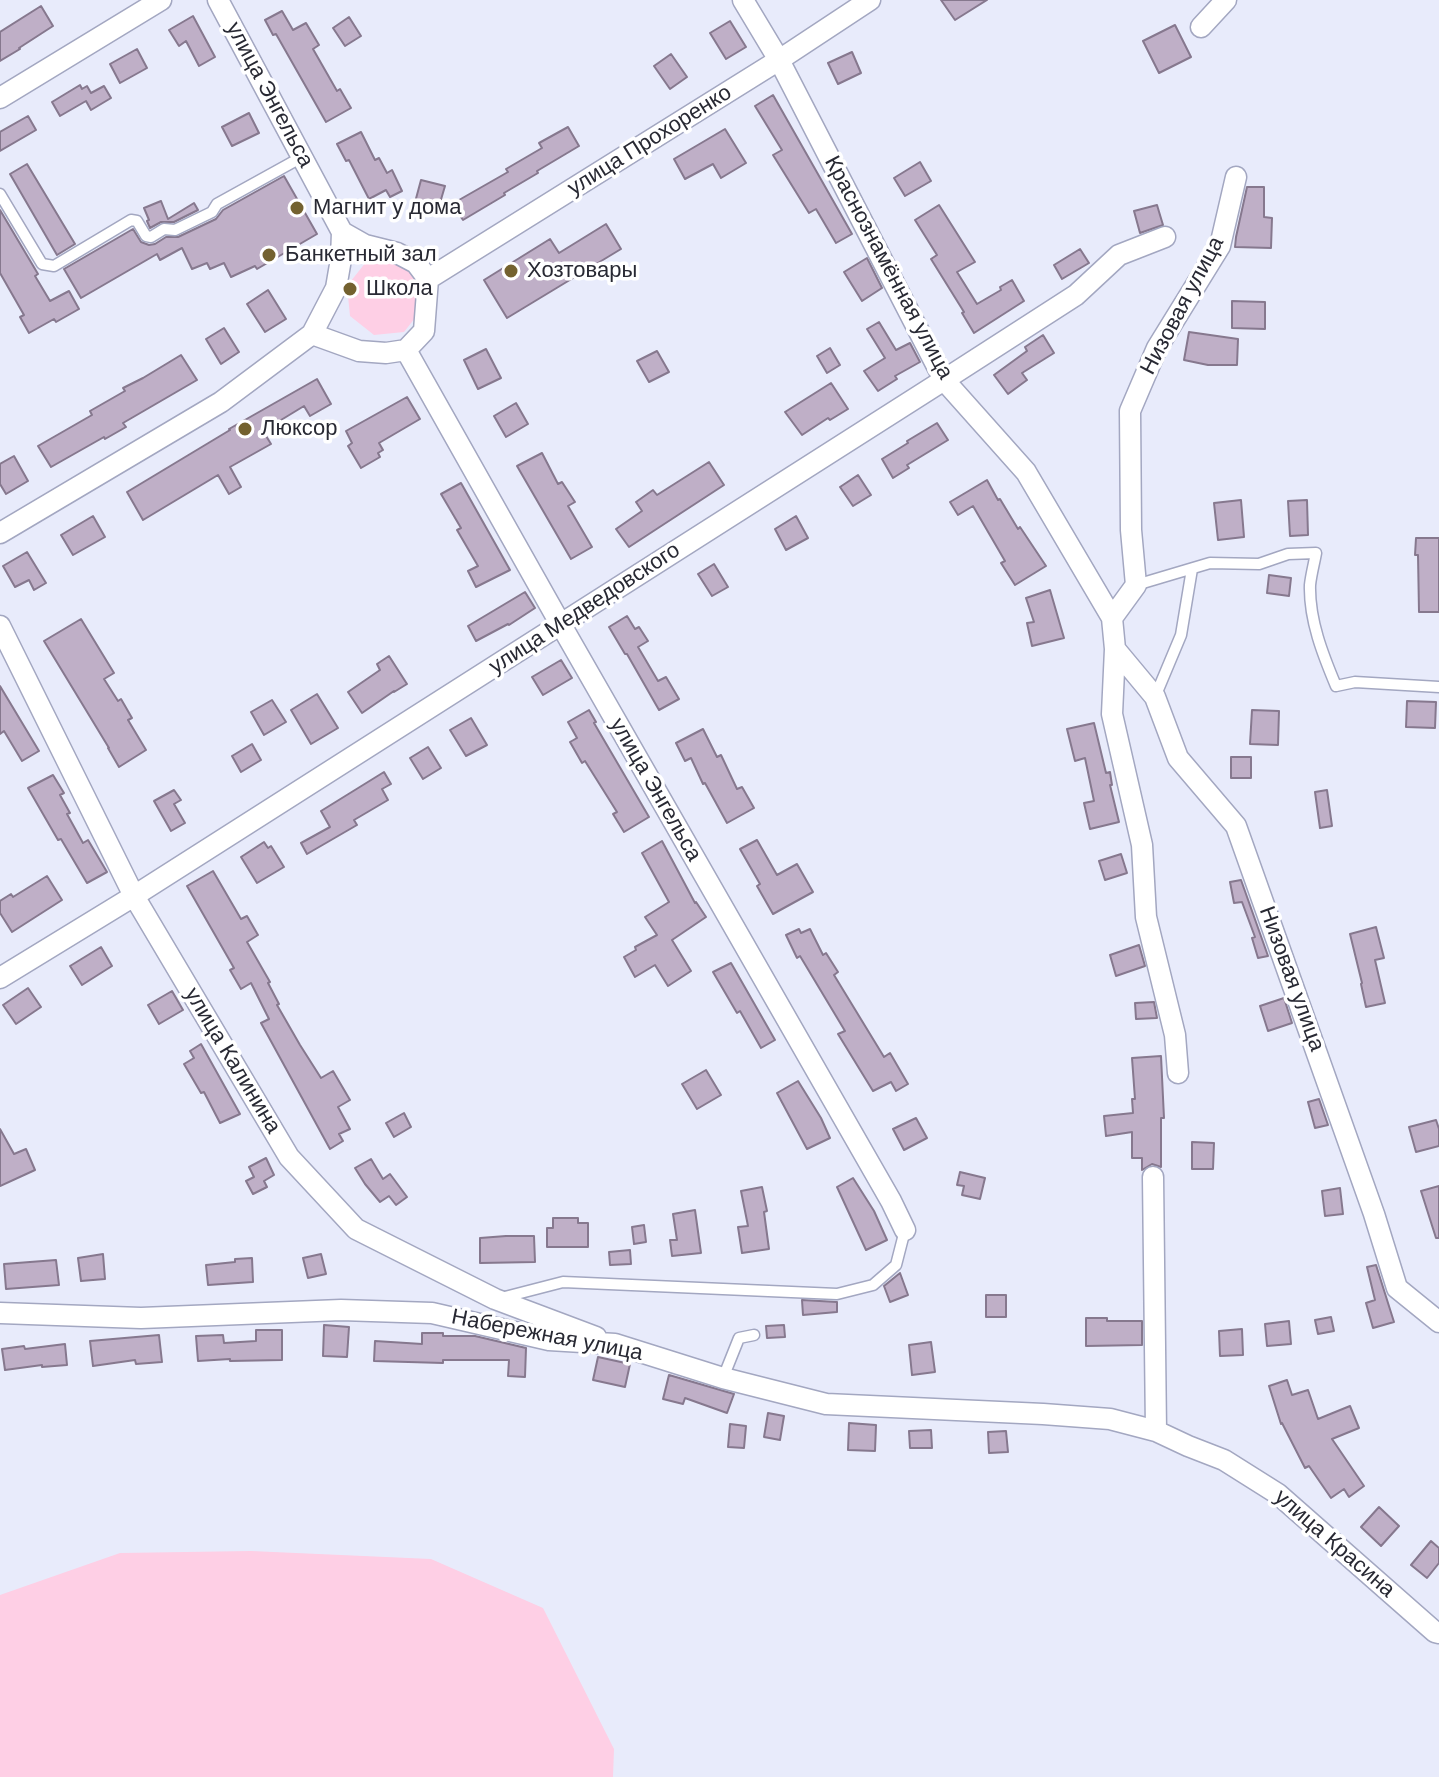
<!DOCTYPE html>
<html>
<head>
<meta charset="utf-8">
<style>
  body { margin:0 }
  canvas { display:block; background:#e8ebfb }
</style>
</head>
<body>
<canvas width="1439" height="1777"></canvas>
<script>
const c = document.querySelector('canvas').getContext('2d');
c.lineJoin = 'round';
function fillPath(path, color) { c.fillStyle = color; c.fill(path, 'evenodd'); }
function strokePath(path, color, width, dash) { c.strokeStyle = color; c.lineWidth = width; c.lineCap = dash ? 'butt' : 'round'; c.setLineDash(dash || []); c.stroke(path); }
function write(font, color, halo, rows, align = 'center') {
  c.font = font + ' "DM Sans",sans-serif'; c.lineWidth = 7; c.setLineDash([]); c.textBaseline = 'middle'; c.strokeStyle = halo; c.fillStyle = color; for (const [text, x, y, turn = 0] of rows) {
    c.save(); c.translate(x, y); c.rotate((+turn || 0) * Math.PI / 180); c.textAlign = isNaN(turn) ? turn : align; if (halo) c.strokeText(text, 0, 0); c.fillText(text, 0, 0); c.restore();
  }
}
const green = new Path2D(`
  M396 259 420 278 423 308 404 332 374 335 350 316 347 286 366 262Z
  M251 1551 431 1559 543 1608 614 1749 613 1777H0V1595L120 1553Z`);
const building = new Path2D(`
  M941 0H987L955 20Z
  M41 6 53 26 19 48 20 49 0 61V32Z
  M282 11 293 30 306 23 319 45 313 49 337 91 340 89 351 108 326 122 276 34 273 35 265 20Z
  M193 16 215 57 199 66 186 41 179 46 169 30Z
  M349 17 361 36 345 46 333 28Z
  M730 21 746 47 726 59 710 33Z
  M1175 25 1191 57 1159 73 1143 41Z
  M137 49 147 68 120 83 110 64Z
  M852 52 861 73 838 84 828 63Z
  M671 54 687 77 670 89 654 66Z
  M80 85 82 89 87 86 91 93 104 86 111 98 91 110 86 101 60 116 52 102Z
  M773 95 852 234 836 243 816 209 809 213 773 155 782 150 755 106Z
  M249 113 259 133 232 146 222 127Z
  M28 116 36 130 0 151V132Z
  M568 127 579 146 537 171 538 173 504 193 505 195 463 220 452 204 508 172 506 169 542 148 539 143Z
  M725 129 746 163 721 178 713 164 685 179 674 159Z
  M361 132 375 160 379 158 387 173 392 170 402 191 390 197 386 190 369 199 349 160 346 161 337 144Z
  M920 162 931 181 905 196 894 178Z
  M27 164 75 244 57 255 10 174Z
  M284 176 317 234 257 269 255 266 231 277 224 263 210 269 207 263 192 269 182 248 160 260 157 254 81 298 64 269 133 229 141 242 149 245 155 244 166 237H178L216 219 223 210Z
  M421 180 445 186 437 213 414 206Z
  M1247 187H1264V217L1272 218 1271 248 1235 247 1236 237Z
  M161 201 168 219 194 203 198 210 174 222H161L150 228 147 221 149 220 144 208Z
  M939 205 975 262 957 272 977 304 1001 290 1000 287 1012 280 1024 301 974 333 962 313 964 312 931 259 937 255 915 220Z
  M1157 205 1163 225 1140 233 1134 211Z
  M0 210 38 274 35 276 50 301 69 291 79 309 56 322 54 319 29 333 20 317 24 315 0 273Z
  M606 224 621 249 507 318 484 280 550 239 559 253Z
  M1080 249 1089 263 1062 279 1054 265Z
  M867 258 882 288 862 301 844 272Z
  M268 290 286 319 265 332 247 304Z
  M1232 301 1265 302V329L1232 328Z
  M879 322 896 350 910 343 920 362 895 376 897 379 878 391 864 371 885 358 867 329Z
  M224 328 239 352 221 364 206 339Z
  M1189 332 1238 339 1237 365H1208L1184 360Z
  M1043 335 1054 353 1022 373 1027 380 1008 394 994 375 1027 351 1025 347Z
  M830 348 840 365 827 373 817 356Z
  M486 349 501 378 478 389 464 360Z
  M657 351 669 372 649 382 637 361Z
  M181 355 197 380 123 423 126 427 105 439 104 437 51 467 38 446 92 415 90 411 125 391 123 388 143 378Z
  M317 379 331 404 310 416 304 406 263 431 271 444 230 467 241 487 229 494 218 475 143 520 127 492 230 430 229 429Z
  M831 383 848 409 830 420 828 418 802 435 785 412Z
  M407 397 420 419 379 443 383 450 378 453 380 457 361 468 348 446 352 443 346 431Z
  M516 403 528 424 506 437 494 416Z
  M937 423 948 440 907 465 909 468 893 478 882 459 908 443 907 441Z
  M542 453 558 484 562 482 575 502 568 506 592 547 571 559 517 466Z
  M14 456 28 481 6 494 0 484V464Z
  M709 462 724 485 629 547 616 529 642 511 636 502 653 490 657 495Z
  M858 475 871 495 853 506 840 487Z
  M987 480 998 500 1000 499 1018 529 1020 527 1046 566 1015 585 1001 563 1005 561 973 506 958 515 950 502Z
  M461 483 510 570 476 587 468 571 478 566 457 530 461 528 441 494Z
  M1241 500 1244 537 1218 540 1214 503Z
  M1307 500 1308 535 1290 536 1288 501Z
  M93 516 105 537 73 555 61 535Z
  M796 516 808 538 786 550 775 529Z
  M1416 538H1439V612H1419L1418 555H1415Z
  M27 552 46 583 34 590 29 580 15 587 3 566Z
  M714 564 728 587 712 596 698 574Z
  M1269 575 1291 578 1289 596 1267 593Z
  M1050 590 1064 638 1032 646 1027 623 1034 622 1026 598Z
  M525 592 535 608 509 625 508 624 476 641 468 626Z
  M627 616 635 629 639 627 648 641 638 647 658 681 666 677 679 699 659 710 627 654H625L609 627Z
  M81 619 114 673 104 679 118 701 121 699 132 718 128 720 146 750 119 767 108 748H109L44 641Z
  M389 656 407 684 394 692V691L362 713 348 692 380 670 377 664Z
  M561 660 572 678 543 695 532 677Z
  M0 686 39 751 22 761 4 731 0 734Z
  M317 694 338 728 311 744 291 710Z
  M272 700 286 722 264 735 251 712Z
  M1407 701 1436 702 1435 728 1406 727Z
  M589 710 596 722 594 723 649 817 624 832 613 814 617 812 585 761 582 763 570 742 577 738 568 722Z
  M1252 710 1279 711 1278 745 1250 744Z
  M471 718 487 745 466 756 450 730Z
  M1094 723 1106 773 1110 772 1112 785H1110L1119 822 1090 829 1084 803 1094 801 1085 758 1075 761 1067 729Z
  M703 729 717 757 721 755 737 789 742 787 754 808 727 823 705 783 703 784 691 758 685 761 676 743Z
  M252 744 261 760 241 772 232 756Z
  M428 747 441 768 423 779 410 758Z
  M1231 757H1251V778H1231Z
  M384 772 391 784 382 789 388 800 354 820 357 825 307 854 301 843 330 827 321 811Z
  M53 775 64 793 60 795 70 813 67 814 83 843 88 840 107 872 87 883 61 839 58 840 28 788Z
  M174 790 181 800 174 804 185 823 171 831 154 801Z
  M1327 790 1332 826 1320 828 1315 792Z
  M757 840 777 875 797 864 813 892 773 914 757 886 760 884 740 849Z
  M662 841 695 903 696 902 706 917 672 940 691 971 668 986 655 965 635 977 624 957 636 950 635 947 657 935 645 917 669 902 642 853Z
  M264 842 268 848 271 846 284 867 257 883 241 857Z
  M1121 854 1127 873 1105 880 1099 861Z
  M213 871 241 919 247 916 258 935 247 942 270 982 268 983 279 1004 277 1005 300 1045 321 1078 333 1071 350 1100 338 1107 350 1129 339 1134 343 1141 330 1149 261 1023 269 1019 251 983 241 989 230 970 234 968 187 886Z
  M47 876 62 900 12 932 0 913V901L11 894 13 897Z
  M1241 880 1268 956 1258 958 1252 938 1255 937 1242 902 1234 903 1230 882Z
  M1376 927 1384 958 1375 960 1385 1003 1366 1007 1361 984 1362 983 1350 934Z
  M799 929 801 933 810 929 823 955 826 953 838 972 834 975 884 1057 890 1053 908 1084 896 1091 891 1082 873 1091 838 1034 845 1031 800 956 797 958 786 935Z
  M1139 945 1145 966 1116 976 1110 955Z
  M101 947 112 966 82 985 70 966Z
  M731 963 775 1040 761 1048 740 1011 737 1013 713 972Z
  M28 988 41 1007 16 1024 3 1005Z
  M172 991 183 1010 159 1024 148 1005Z
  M1284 998 1292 1023 1268 1031 1260 1006Z
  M1154 1002 1157 1018 1136 1019 1135 1003Z
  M201 1044 240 1114 220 1123 204 1092 201 1093 184 1064 194 1058 190 1051Z
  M1161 1056 1164 1118H1161V1167L1152 1164 1142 1170V1158H1132V1132L1106 1136 1104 1116 1133 1113 1132 1099H1135L1132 1058Z
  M706 1070 721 1095 697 1109 682 1084Z
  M798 1081 821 1118 830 1138 807 1149 777 1093Z
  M1319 1099 1328 1125 1315 1128 1308 1102Z
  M404 1113 411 1127 394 1137 386 1123Z
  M916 1118 927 1138 904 1150 893 1129Z
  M1436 1120 1439 1129V1146L1416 1152 1409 1127Z
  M0 1129 14 1154 26 1149 35 1170 0 1186Z
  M1192 1142 1214 1143 1213 1169H1192Z
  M266 1158 274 1175 264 1181 267 1187 253 1194 246 1181 254 1177 249 1167Z
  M371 1159 383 1179 390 1174 407 1197 396 1205 389 1196 380 1202 365 1184 355 1168Z
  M960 1172 985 1178 980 1199 962 1195 964 1186 957 1185Z
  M853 1178 874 1211 887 1240 866 1250 837 1187Z
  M1439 1186V1238H1436L1421 1191Z
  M762 1187 767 1211 764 1212 769 1249 742 1253 738 1227 748 1226 741 1191Z
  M1340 1188 1343 1214 1325 1216 1322 1191Z
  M695 1210 701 1253 672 1256 670 1240H677L673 1214Z
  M553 1218H578V1223H588V1247H547V1228H553Z
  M644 1225 646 1242 634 1244 632 1227Z
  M506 1236H534L535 1262 480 1263V1238Z
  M630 1250 631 1264 610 1265 609 1252Z
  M103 1254 105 1279 81 1281 78 1258Z
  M321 1254 326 1274 308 1278 303 1258Z
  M252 1258 253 1282 208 1285 206 1265 235 1262V1259Z
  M56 1260 59 1285 6 1289 4 1264Z
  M1376 1265 1394 1322 1373 1328 1366 1303 1375 1300 1367 1267Z
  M900 1273 908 1295 890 1302 884 1286Z
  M986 1295H1006V1317H986Z
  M802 1300 837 1302V1312L803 1315Z
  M1331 1317 1334 1331 1318 1334 1315 1320Z
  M1086 1318H1107V1321H1142V1345L1086 1346Z
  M1289 1321 1291 1344 1267 1346 1265 1324Z
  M324 1325 349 1327 347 1357 323 1356Z
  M784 1325 785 1337 767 1338 766 1326Z
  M1242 1329 1243 1355 1220 1356 1219 1331Z
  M256 1330H282V1360L230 1361V1359L198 1361 196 1336 223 1335 224 1343 256 1341Z
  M422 1333H443V1336H475L526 1348 525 1377 508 1376 509 1360H443V1363L374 1361 375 1341 422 1344Z
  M159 1335 162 1362 136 1364 135 1360 93 1366 90 1341Z
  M931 1342 935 1372 912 1375 909 1345Z
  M65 1344 67 1365 42 1367V1365L5 1370 2 1349 24 1346 25 1349Z
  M598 1357 630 1364 625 1387 593 1380Z
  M669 1375 734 1394 727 1413 685 1398 683 1404 663 1399Z
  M1287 1380 1292 1395 1308 1390 1318 1419 1350 1406 1359 1428 1332 1439 1364 1486 1349 1497 1344 1489 1331 1498 1309 1466 1305 1468 1282 1423 1281 1424 1269 1386Z
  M768 1413 784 1416 780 1440 764 1437Z
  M849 1423 876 1425 875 1451 848 1450Z
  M730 1424 746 1426 744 1448 728 1447Z
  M931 1430 932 1448H910L909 1431Z
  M1006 1431 1008 1452 989 1453 988 1432Z
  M1379 1507 1399 1526 1381 1546 1361 1527Z
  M1431 1541 1439 1548V1563L1427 1578 1411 1565Z`);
const lane = new Path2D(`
  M0 194 42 264 54 266 131 220 137 221 146 236 151 237 164 229 175 230 212 212 217 204 302 157
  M1136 585 1210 563 1259 564 1288 554 1316 553C1314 564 1311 575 1310 585 1309 620 1323 655 1336 686L1355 682 1439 687
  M1155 697 1181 635 1192 569
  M501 1298 563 1282 837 1294 873 1285 896 1265 905 1230
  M723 1378 739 1338 754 1335`);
const street = new Path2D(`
  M218 0 342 232
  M743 0 779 60 944 380 1026 472 1112 618 1115 649 1112 714 1142 845 1146 917 1175 1035 1178 1073
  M1201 27 1226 0
  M0 98 161 0
  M428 279 779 60 870 0
  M312 334 359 351 386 353 406 350 424 331 428 279 416 263 397 253 365 245 342 232
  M406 350 561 625 891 1201 905 1230
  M0 533 221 402 312 334 336 288 341 259 342 232
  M1112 618 1136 585 1131 530 1130 411 1157 348 1220 246 1236 177
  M0 626 134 896 289 1157 356 1229 495 1299 596 1337
  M1115 649 1155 697 1178 758 1236 826 1374 1214 1397 1288 1439 1322
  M0 978 134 896 944 380 1076 295 1119 255 1165 237
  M1153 1177 1156 1431
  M0 1313 141 1318 341 1310 432 1313 549 1340 615 1344 723 1378 826 1404 1043 1414 1110 1419 1156 1431 1188 1446 1224 1460 1278 1494 1435 1632 1439 1633`);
const markers = [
  [297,208,8,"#73612f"],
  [269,255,8,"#73612f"],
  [511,271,8,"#73612f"],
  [350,289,8,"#73612f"],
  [245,429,8,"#73612f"]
];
const streetNames = [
  ["улица Энгельса",269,95,62],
  ["улица Прохоренко",650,141,-32],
  ["Краснознамённая улица",888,268,62],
  ["Низовая улица",1183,306,-62],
  ["улица Медведовского",585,609,-33],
  ["улица Энгельса",655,790,60],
  ["Низовая улица",1291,979,70],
  ["улица Калинина",232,1061,59],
  ["Набережная улица",547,1336,11],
  ["улица Красина",1334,1544,41]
];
const poiNames = [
  ["Магнит у дома",313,208],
  ["Банкетный зал",285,255],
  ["Хозтовары",527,271],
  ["Школа",366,289],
  ["Люксор",261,429]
];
fillPath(green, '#fecfe5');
fillPath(building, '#bfafc7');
strokePath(building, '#86788e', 2);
strokePath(lane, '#a3a7c1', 13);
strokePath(street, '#a3a7c1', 23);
strokePath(lane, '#fff', 10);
strokePath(street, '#fff', 20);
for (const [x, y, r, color] of markers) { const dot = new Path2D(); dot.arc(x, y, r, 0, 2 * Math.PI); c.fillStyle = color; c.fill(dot); strokePath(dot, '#fff', 3); }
write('22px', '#282933', '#fff', streetNames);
write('22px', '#282933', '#fff', poiNames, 'left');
</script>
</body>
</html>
